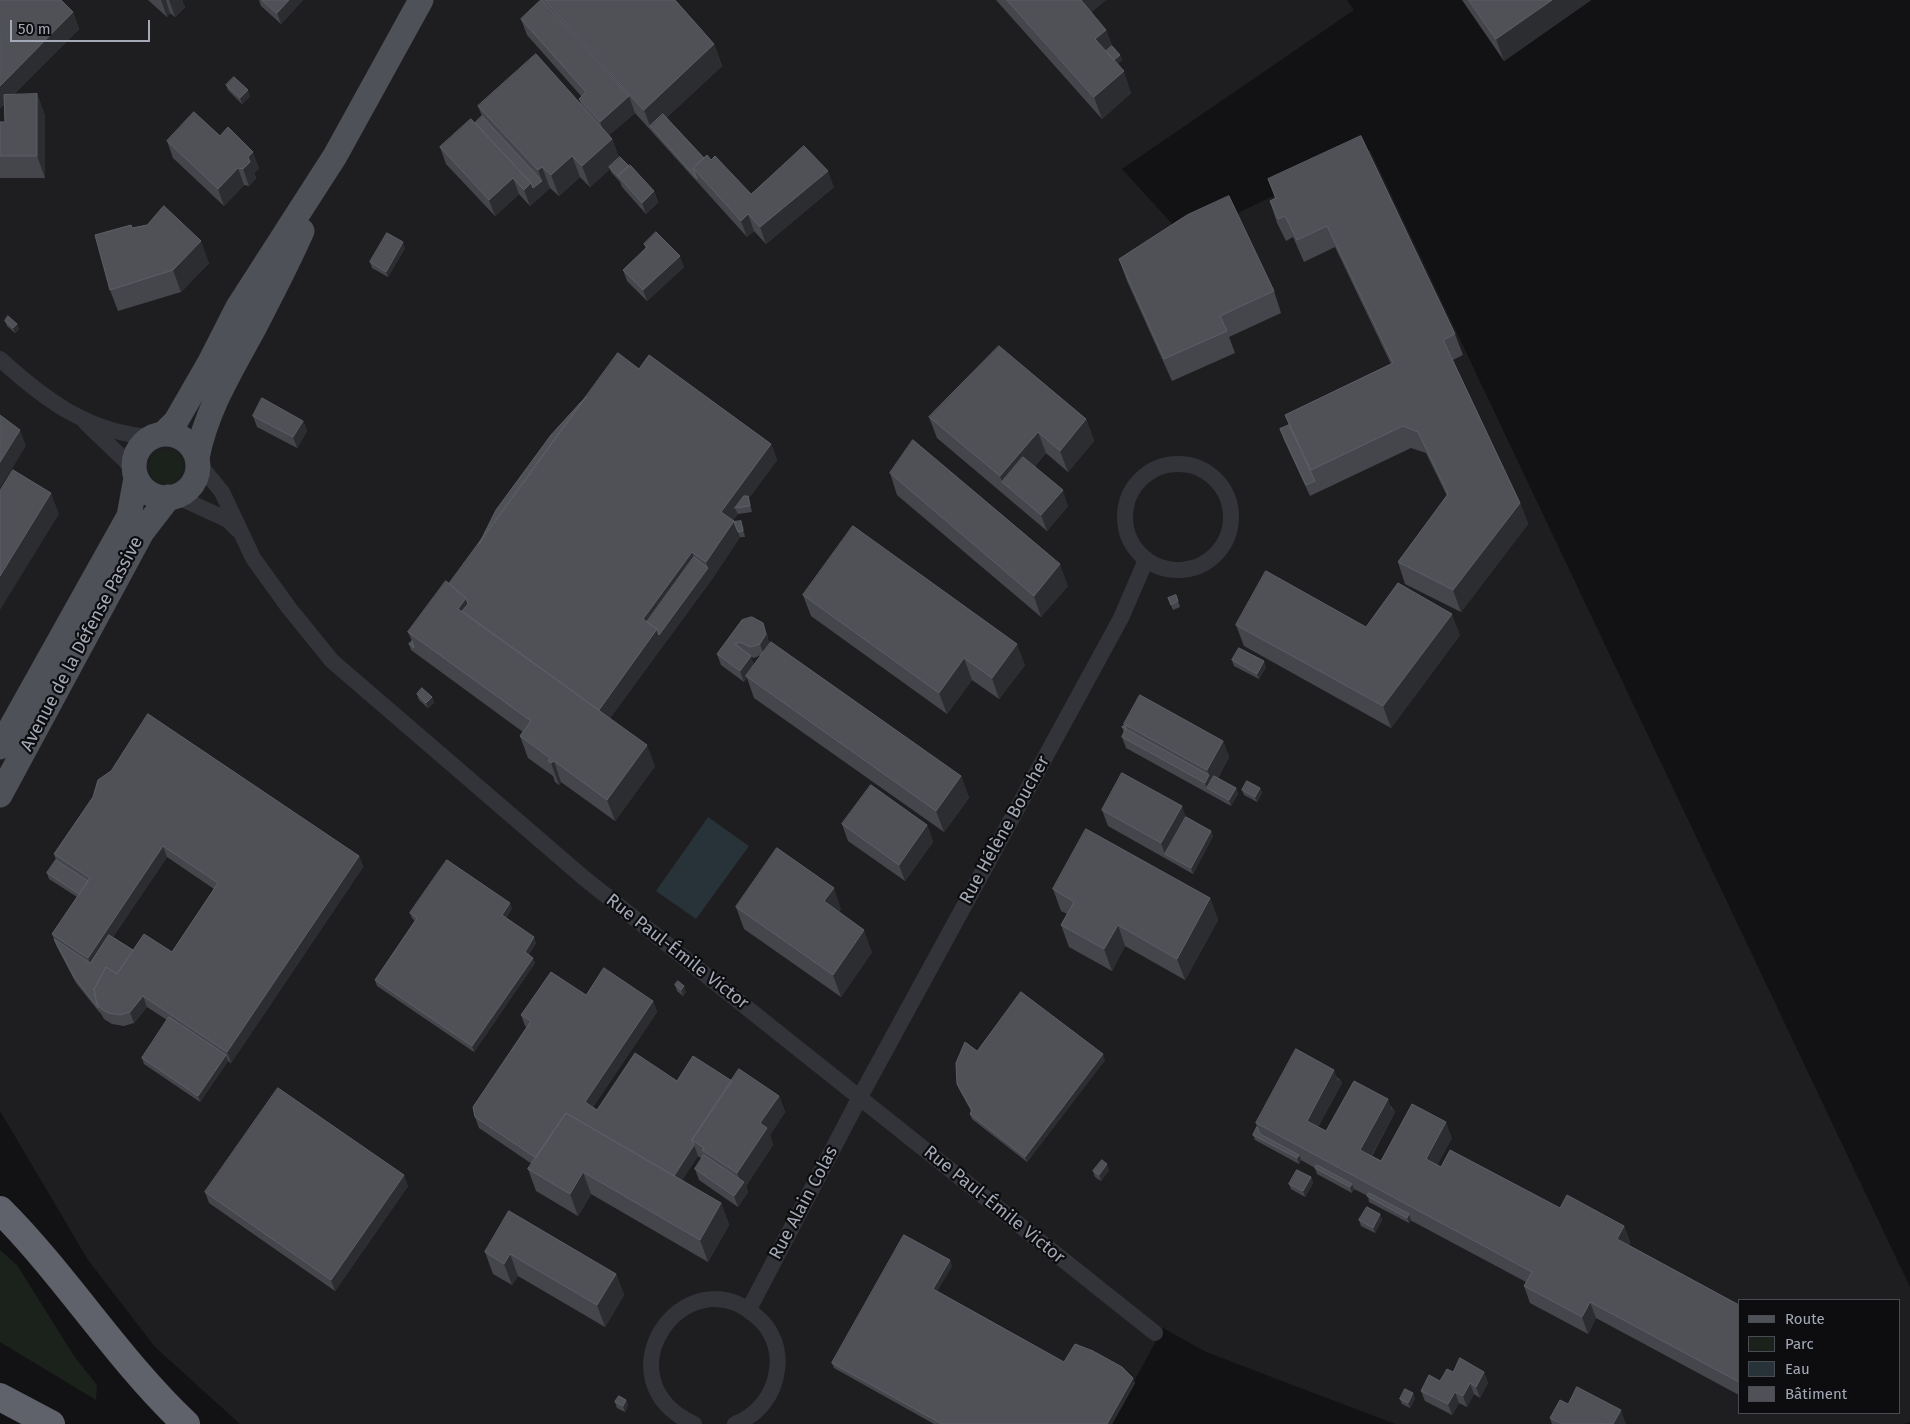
<!DOCTYPE html>
<html>
<head>
<meta charset="utf-8">
<style>
  body { margin:0 }
  #map { position:relative; width:1910px; height:1424px; overflow:hidden; background:#121214; font-family:"Fira Sans",sans-serif }
  canvas { display:block }
  .legend { position:absolute; left:1738px; top:1299px; width:162px; height:115px; box-sizing:border-box; background:#0d0d0f; border:1px solid #494b52; margin:0; padding:6px 9px; list-style:none; font-size:15px; color:#a3a9b6 }
  .legend li { display:flex; align-items:center; gap:10px; height:25px }
  .legend b { width:25px; border:1px solid #494b52 }
  .scale { position:absolute; left:10px; top:20px; width:140px; height:22px; box-sizing:border-box; border:2px solid #a3a9b6; border-top:0; padding-left:6px; font-size:15px; line-height:18px; white-space:nowrap; color:#a3a9b6; -webkit-text-stroke:4px #0d0d0f; paint-order:stroke }
</style>
</head>
<body>
<div id="map">
<canvas width="1910" height="1424"></canvas>
<ul class="legend">
<li><b style="height:6px;background:#4f5159"></b>Route</li>
<li><b style="height:14px;background:#1a221b"></b>Parc</li>
<li><b style="height:14px;background:#283239"></b>Eau</li>
<li><b style="height:14px;background:#4f5157"></b>Bâtiment</li>
</ul>
<div class="scale">50 m</div>
</div>
<script>
const c = document.querySelector('canvas').getContext('2d');
c.lineJoin = 'round';
function fillPath(path, color) { c.fillStyle = color; c.fill(path, 'evenodd'); }
function strokePath(path, color, width, dash) { c.strokeStyle = color; c.lineWidth = width; c.lineCap = dash ? 'butt' : 'round'; c.setLineDash(dash || []); c.stroke(path); }
function write(font, color, halo, rows, align = 'center') {
  c.font = font + ' "Fira Sans",sans-serif'; c.lineWidth = 4.5; c.setLineDash([]); c.textBaseline = 'middle'; c.strokeStyle = halo; c.fillStyle = color; for (const [text, x, y, turn = 0] of rows) {
    c.save(); c.translate(x, y); c.rotate((+turn || 0) * Math.PI / 180); c.textAlign = isNaN(turn) ? turn : align; if (halo) c.strokeText(text, 0, 0); c.fillText(text, 0, 0); c.restore();
  }
}
const built = new Path2D(`
  M0 0H1347L1354 10 1122 169 1185 238 1370 150 1910 1287V1422L1904 1424H1395L1206 1352 1163 1328 1111 1424H240L155 1347 88 1260 0 1111ZM1739 1300H1899V1413H1739Z`);
const green = new Path2D(`
  M149 467a17 17 0 1 1 34 0a17 17 0 1 1-34 0Z
  M0 1250 17 1265 74 1356 97 1385 96 1400 0 1342Z`);
const water = new Path2D(`
  M708 817 749 846 696 919 656 891Z`);
const street = new Path2D(`
  M0 359C45 400 89 433 152 437
  M86 423 134 469
  M198 463 222 492 253 558 289 608 332 661 584 878 1155 1333
  M1125 517a53 53 0 1 1 106 0a53 53 0 1 1-106 0Z
  M176 496 228 520 238 530
  M749 1309 860 1097 1121 618 1146 560
  M694 1424C597 1379 685 1254 756 1316 772 1329 780 1349 777 1370 774 1395 758 1415 735 1424`);
const primary = new Path2D(`
  M163 434 176 421 210 362 238 307 335 156 421 0
  M134 466a32 32 0 1 1 64 0a32 32 0 1 1-64 0Z
  M197 458C206 411 230 372 253 330 270 297 287 265 302 231
  M0 747 129 516 136 478
  M0 795 142 532 169 497`);
const highway = new Path2D(`
  M0 1210C67 1277 117 1359 186 1424
  M0 1397 51 1424`);
const wall = new Path2D(`
  M0 0H61L73 12 79 29 13 95 37 94 45 116V178H0V122H5L4 104 0 108Z
  M148 0H183L182 1 185 7 175 17 170 13 167 17Z
  M259 0H303L281 24 261 6Z
  M541 0H675L714 44 722 66 666 118 704 158 711 160 751 194 834 187 766 244 754 231 747 237 635 113 609 135 612 139 619 158 654 191 658 202 646 214 622 187 620 182 611 172 610 169 590 187 580 177 559 196 550 188 530 206 519 194 495 216 446 164 440 147 475 123 482 116 478 106 581 104 579 99 582 97 527 35 521 19Z
  M996 0H1106L1091 12 1106 30 1112 46 1120 55 1122 60 1117 64 1131 93 1102 119Z
  M1462 0H1591L1504 61Z
  M226 85 250 96 242 104 228 90Z
  M220 136 259 168 254 173 256 178 249 186 244 185 224 206 173 158 167 141Z
  M1361 136 1455 334 1463 355 1453 360 1520 503 1528 524 1461 612 1405 584 1398 562 1447 496 1426 453 1411 448 1310 496 1284 440 1280 429 1289 425 1285 415 1391 364 1335 247 1304 262 1293 237 1286 241 1277 223 1270 201 1275 198 1268 179Z
  M133 228 209 263 181 292 118 311 110 290Z
  M644 244 684 267 647 301 627 281 623 270 646 249Z
  M405 248 388 277 372 268 370 262Z
  M1119 259 1274 291 1281 313 1229 337 1235 353 1172 381 1127 281Z
  M5 321 17 324 19 329 15 333 7 326Z
  M639 369 771 444 777 460 749 498 752 512 738 514 733 520 743 526 745 537H740L712 579 610 718 655 766 615 821 561 782 559 785 555 782 553 776 528 758 520 736 523 732 411 650 409 644 412 641 408 632 449 584Z
  M253 416 303 421 307 431 297 448 257 427Z
  M929 417 1086 419 1094 441 1068 472 1046 453 1035 466 1068 506 1047 531 937 438Z
  M890 473 1068 586 1041 617 897 495Z
  M803 595 1025 665 999 699 972 680 947 714 811 616Z
  M1176 595 1180 607 1173 610 1168 598Z
  M742 620 767 634 769 644 961 776 969 798 944 832 754 698 747 678 744 682 721 665 717 654ZM761 655 754 665 750 656 754 658Z
  M1236 625 1366 627 1460 635 1391 728 1244 646Z
  M1232 660 1266 667 1259 679 1234 666Z
  M417 694 432 697 434 703 428 708 419 700Z
  M1124 724 1223 741 1229 757 1218 778 1236 788 1238 794 1231 806 1126 748 1122 737 1124 733 1122 727 1125 725Z
  M1260 788 1262 793 1257 802 1244 795 1242 790Z
  M93 797 359 856 363 867 231 1063 228 1061 200 1102 144 1064 142 1058 167 1020 147 1007 134 1023 124 1026 112 1024 104 1019 100 1012V1013L76 983 56 945 52 934 77 897 49 879 47 873 56 860 54 854ZM167 857 214 889 172 952 133 950 113 937Z
  M1102 810 1186 817 1211 831 1213 836 1193 874 1108 826Z
  M842 824 927 825 933 842 905 881 848 841Z
  M1053 889 1210 898 1218 920 1185 980 1125 946 1112 971 1069 947 1061 925 1067 914 1061 911Z
  M736 907 841 909 839 912 872 952 841 997 744 929Z
  M512 908 506 918 536 943 529 954 535 963 474 1052 377 986 375 980 415 921 412 918 410 913Z
  M675 985 686 992 683 996 677 991Z
  M586 995 653 1001 657 1012 593 1107 597 1110 677 1081H732L779 1096 785 1112 770 1135 773 1145 746 1186 748 1192 738 1207 699 1180 695 1169 702 1159 698 1156 682 1180 721 1203 729 1225 708 1262 591 1194 578 1216 536 1191 528 1169 532 1164 479 1128 475 1117 527 1027 525 1026 521 1015Z
  M977 1051 1105 1060 1027 1162 972 1119 970 1114 971 1111 959 1089 957 1084Z
  M1336 1076 1342 1083 1318 1127 1326 1131 1390 1105 1395 1112 1372 1156 1381 1161 1452 1138 1437 1165 1441 1167 1560 1208 1624 1226 1630 1242 1629 1245 1739 1305V1395L1596 1318 1588 1334 1530 1303 1524 1286 1526 1282 1410 1220 1409 1223 1369 1202 1368 1196 1354 1189 1352 1193 1317 1174 1315 1168 1301 1160 1299 1164 1255 1140 1253 1135 1257 1127 1256 1123Z
  M1109 1170 1101 1181 1095 1177 1093 1171Z
  M1311 1177 1313 1183 1305 1197 1291 1189 1289 1184Z
  M408 1186 335 1291 209 1203 205 1192Z
  M509 1211 616 1274 624 1295 605 1327 518 1276 512 1285 493 1274 485 1252Z
  M1380 1214 1382 1220 1375 1233 1361 1226 1359 1220Z
  M952 1266 937 1291 1064 1362 1135 1383 1112 1424H934L834 1368 832 1363Z
  M1453 1372H1484L1488 1383 1480 1398 1474 1394 1467 1407 1459 1403 1452 1415 1425 1401 1421 1391 1440 1381Z
  M1415 1398 1410 1408 1402 1404 1400 1399Z
  M626 1400 628 1405 625 1412 617 1408 615 1402Z
  M1568 1404 1626 1424H1552L1550 1418Z`);
const shadedWall = new Path2D(`
  M161 0H166L170 13 167 17Z
  M169 0H183L182 1 185 7 175 17Z
  M289 0H303L281 24 277 13Z
  M1079 0H1106L1085 18Z
  M1552 0H1591L1504 61 1496 39Z
  M73 12 79 29 0 108V86Z
  M1106 30 1114 51 1104 59 1095 39Z
  M714 44 722 66 653 130 650 126 644 110Z
  M1120 55 1122 60 1111 70 1109 64Z
  M1124 71 1131 93 1102 119 1094 97Z
  M248 90 250 96 242 104 240 98Z
  M37 94 45 116V178L37 156Z
  M629 96 635 113 606 138 600 122Z
  M612 139 620 160 609 167 610 169 590 187 582 166Z
  M253 152 259 168 254 173 256 178 249 186 243 169 248 157Z
  M572 156 580 177 559 196 551 175Z
  M542 167 550 188 530 206 524 190 531 183 542 181 538 170Z
  M238 168 244 185 224 206 218 189Z
  M828 171 834 187 766 244 760 227Z
  M513 178 519 194 495 216 489 200Z
  M654 191 658 202 646 214 642 203Z
  M748 214 754 231 747 237 741 221Z
  M201 241 209 263 181 292 173 270Z
  M403 242 405 248 388 277 386 272Z
  M680 256 684 267 647 301 643 290Z
  M17 324 19 329 15 333 13 328Z
  M1086 419 1094 441 1068 472 1060 451Z
  M303 421 307 431 297 448 293 437Z
  M20 430 26 446 0 488V462Z
  M1038 432 1046 453 1013 491 1002 482 1000 476Z
  M771 444 777 460 749 498 752 512 750 506 735 508 738 514 729 525 721 512Z
  M1063 490 1068 506 1047 531 1041 515Z
  M51 493 59 514 0 610V576Z
  M1520 503 1528 524 1461 612 1453 590Z
  M734 521 740 537 712 579 602 729 597 713 657 629 708 568 706 562Z
  M741 521 743 526 745 537 743 531Z
  M692 552 698 568 645 624 643 619Z
  M1060 564 1068 586 1041 617 1034 596Z
  M466 598 474 620 458 609Z
  M1452 614 1460 635 1391 728 1383 706Z
  M763 623 770 645 764 655 760 644Z
  M1017 644 1025 665 999 699 992 678Z
  M751 656 755 667 746 676 747 678 744 682 740 671Z
  M964 658 972 680 947 714 939 693Z
  M1264 661 1266 667 1259 679 1257 674Z
  M432 697 434 703 428 708 426 703Z
  M1223 741 1229 757 1211 790 1207 788 1209 794 1205 783 1209 775 1207 770Z
  M647 745 655 766 615 821 607 800Z
  M554 761 561 782 559 785 551 763Z
  M961 776 969 798 944 832 936 811Z
  M1236 788 1238 794 1231 806 1229 800Z
  M1260 788 1262 793 1257 802 1255 797Z
  M1182 806 1188 822 1165 854 1161 843Z
  M927 825 933 842 905 881 899 865Z
  M1211 831 1213 836 1193 874 1191 868Z
  M163 846 167 857 92 968 88 958Z
  M359 856 363 867 231 1063 227 1052Z
  M834 888 841 909 832 923 824 901Z
  M1210 898 1218 920 1185 980 1177 959Z
  M510 903 512 908 504 920 502 915Z
  M1118 925 1125 946 1112 971 1104 949Z
  M864 930 872 952 841 997 833 975Z
  M534 937 536 943 527 957 525 952Z
  M533 958 535 963 474 1052 472 1046Z
  M684 986 686 992 683 996 681 990Z
  M143 996 147 1007 134 1023 130 1012Z
  M653 1001 657 1012 589 1113 585 1102Z
  M1103 1054 1105 1060 1027 1162 1025 1157Z
  M226 1055 228 1061 200 1102 198 1096Z
  M1334 1070 1338 1081 1340 1078 1342 1083 1313 1137 1307 1121Z
  M779 1096 785 1112 770 1135 773 1145 746 1186 748 1192 738 1207 734 1196 742 1185 737 1173 760 1123Z
  M1388 1099 1392 1110 1393 1107 1395 1112 1366 1166 1360 1150Z
  M1446 1122 1452 1138 1432 1175 1426 1159Z
  M694 1145 698 1156 674 1193 670 1182Z
  M1299 1155 1301 1160 1299 1164 1297 1158Z
  M1107 1164 1109 1170 1101 1181 1099 1175Z
  M583 1172 591 1194 578 1216 570 1194Z
  M404 1175 408 1186 335 1291 331 1280Z
  M1311 1177 1313 1183 1305 1197 1303 1191Z
  M1352 1184 1354 1189 1352 1193 1350 1187Z
  M721 1203 729 1225 708 1262 700 1240Z
  M1380 1214 1382 1220 1375 1233 1373 1228Z
  M1409 1214 1411 1220 1409 1223 1407 1218Z
  M1624 1226 1630 1242 1623 1256 1617 1239Z
  M510 1254 518 1276 512 1285 504 1264Z
  M950 1260 952 1266 935 1295 933 1289Z
  M616 1274 624 1295 605 1327 597 1305Z
  M1590 1302 1596 1318 1588 1334 1582 1317Z
  M1484 1372 1488 1383 1480 1398 1476 1387Z
  M1133 1378 1135 1383 1112 1424H1107Z
  M1470 1383 1474 1394 1467 1407 1463 1396Z
  M1455 1392 1459 1403 1452 1415 1448 1404Z
  M1413 1393 1415 1398 1410 1408 1408 1403Z
  M626 1400 628 1405 625 1412 623 1406Z
  M1621 1410 1626 1424H1613Z`);
const building = new Path2D(`
  M0 0H61L73 12 0 86Z
  M262 0H289L277 13Z
  M541 0H542L629 96 600 122 579 99 586 92 521 19Z
  M545 0H675L714 44 644 110Z
  M1007 0H1081L1106 30 1095 39 1124 71 1094 97Z
  M1469 0H1552L1496 39Z
  M1112 46 1120 55 1114 60 1106 51Z
  M536 54 612 139 582 166 572 156 551 175 542 167 538 170 478 106Z
  M234 77 248 90 240 98 226 85Z
  M37 94V156H0V122H5L4 95Z
  M194 112 220 136 228 127 253 152 248 157 250 162 243 169 238 168 218 189 167 141Z
  M663 114 704 158 693 168 697 179 650 126Z
  M482 116 542 181 533 188 531 183 475 123Z
  M471 119 531 183 524 190 513 178 489 200 440 147Z
  M1361 136 1455 334 1443 340 1520 503 1453 590 1398 562 1448 494 1418 432 1403 426 1311 470 1285 415 1393 363 1327 226 1297 240 1285 216 1278 219 1270 201 1276 198 1268 179Z
  M804 146 828 171 760 227 748 214 741 221 693 168 707 155 711 160 715 156 751 194Z
  M620 157 629 166 618 176 620 178 609 167Z
  M630 165 654 191 642 203 618 176Z
  M1229 196 1274 291 1220 316 1227 331 1164 359 1119 259 1187 215Z
  M164 206 201 241 173 270 110 290 95 235 131 225 132 228 147 225Z
  M656 232 680 256 643 290 623 270 647 247 644 244Z
  M387 233 403 242 386 272 370 262Z
  M8 316 17 324 13 328 5 321Z
  M999 346 1086 419 1060 451 1038 432 1000 476 929 417Z
  M618 353 639 369 649 355 771 444 721 512 734 521 706 562 692 552 643 619 657 629 599 710 462 611 468 604 466 598 449 584Z
  M586 397 479 544 496 510 551 435 581 402Z
  M262 398 303 421 293 437 253 416Z
  M0 415 20 430 0 462Z
  M1289 425 1315 481 1306 485 1280 429Z
  M913 440 1060 564 1034 596 890 473Z
  M1023 457 1063 490 1041 515 1002 482Z
  M13 470 51 493 0 576V491Z
  M744 496H748L750 506 735 508Z
  M741 521 743 531 738 532 734 522Z
  M853 526 1017 644 992 678 964 658 939 693 803 595Z
  M694 557 708 568 659 635 657 629 647 622Z
  M1266 571 1366 627 1398 583 1452 614 1383 706 1236 625Z
  M446 581 466 598 458 609 647 745 607 800 554 761 551 763 548 761 550 758 520 736 531 721 408 632Z
  M1176 595 1178 601 1171 605 1168 598Z
  M752 617 763 623 766 634 760 644 750 647 740 642 735 644 751 656 740 671 717 654 742 620Z
  M412 641 414 648 409 644Z
  M771 642 961 776 936 811 746 676Z
  M1239 648 1264 661 1257 674 1232 660Z
  M422 688 432 697 426 703 417 694Z
  M1140 695 1223 741 1207 770 1124 724Z
  M148 714 359 856 227 1052 143 996 130 1012 120 1015 108 1013 100 1008 96 1000 94 989 106 967 117 974 144 934 172 952 218 883 163 846 88 958 52 934 90 878 54 854 93 797 98 780 111 771Z
  M1125 725 1126 729 1122 727Z
  M1126 729 1209 775 1205 783 1122 737Z
  M1122 773 1182 806 1161 843 1102 810Z
  M1214 776 1236 788 1229 800 1207 788Z
  M1247 781 1260 788 1255 797 1242 790Z
  M871 785 927 825 899 865 842 824Z
  M1186 817 1211 831 1191 868 1165 854Z
  M1086 829 1210 898 1177 959 1118 925 1104 949 1061 925 1074 902 1053 889Z
  M777 848 834 888 824 901 864 930 833 975 736 907Z
  M56 860 88 881 79 894 47 873Z
  M447 860 510 903 502 915 534 937 525 952 533 958 472 1046 375 980 417 918 410 913Z
  M109 935 133 950 117 974 106 967 94 989 96 1000 98 1008 74 977 54 939 90 963Z
  M604 968 653 1001 585 1102 597 1110 635 1053 677 1081 693 1056 732 1081 692 1140 694 1145 674 1176 566 1113 536 1158 475 1117 473 1107 531 1021 521 1015 551 972 586 995Z
  M678 981 684 986 681 990 675 985Z
  M1021 992 1103 1054 1025 1157 970 1114 972 1110 957 1084 956 1063 965 1042 977 1051Z
  M169 1017 226 1055 198 1096 142 1058Z
  M1296 1049 1334 1070 1307 1121 1326 1131 1354 1081 1388 1099 1360 1150 1381 1161 1412 1104 1446 1122 1426 1159 1441 1167 1450 1150 1560 1208 1567 1195 1624 1226 1617 1239 1739 1305V1382L1590 1302 1582 1317 1524 1286 1532 1272 1256 1123Z
  M739 1069 779 1096 760 1123 767 1128 737 1173 702 1150 704 1148 692 1140Z
  M278 1088 404 1175 331 1280 205 1192Z
  M566 1113 721 1203 700 1240 583 1172 570 1194 528 1169Z
  M1257 1127 1260 1134 1299 1155 1297 1158 1253 1135Z
  M704 1155 744 1182 734 1196 695 1169Z
  M1102 1160 1107 1164 1099 1175 1093 1171Z
  M1317 1165 1352 1184 1350 1187 1315 1168Z
  M1297 1170 1311 1177 1303 1191 1289 1184Z
  M1369 1193 1409 1214 1407 1218 1367 1196Z
  M1367 1207 1380 1214 1373 1228 1359 1220Z
  M509 1211 616 1274 597 1305 510 1254 504 1264 485 1252Z
  M904 1235 950 1260 933 1289 1064 1362 1075 1344 1093 1351 1122 1367 1133 1378 1107 1424H942L832 1363Z
  M1460 1358 1484 1372 1476 1387 1470 1383 1463 1396 1455 1392 1448 1404 1421 1391 1429 1375 1440 1381 1447 1369 1453 1372Z
  M1577 1387 1621 1410 1613 1424H1603L1601 1423 1600 1424H1562L1550 1418 1560 1400 1568 1404Z
  M1405 1389 1413 1393 1408 1403 1400 1399Z
  M619 1396 626 1400 623 1406 615 1402Z`);
const streetNames = [
  ["Avenue de la Défense Passive",82,644,-62],
  ["Rue Hélène Boucher",1005,830,-61],
  ["Rue Paul-Émile Victor",677,952,38],
  ["Rue Alain Colas",804,1203,-62],
  ["Rue Paul-Émile Victor",994,1205,39]
];
fillPath(built, '#1e1e21');
fillPath(green, '#1a221b');
fillPath(water, '#283239');
strokePath(street, '#33343a', 16);
strokePath(primary, '#4f5159', 25);
strokePath(highway, '#5f626b', 28);
fillPath(wall, '#45464c');
fillPath(shadedWall, '#2c2d31');
fillPath(building, '#4f5157');
strokePath(building, '#5c5f66', 1);
write('18px', '#a3a9b6', '#0d0d0f', streetNames);
</script>
</body>
</html>
